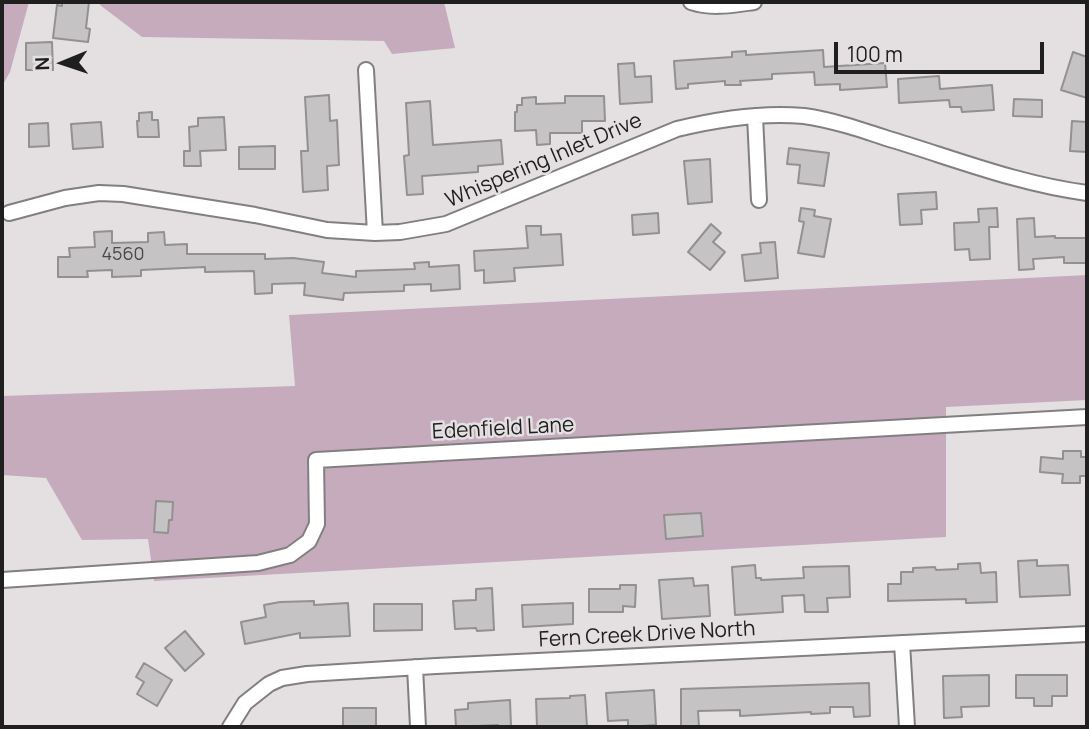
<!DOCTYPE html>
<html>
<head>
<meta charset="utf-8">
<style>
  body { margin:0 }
  #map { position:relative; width:1089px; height:729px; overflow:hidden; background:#e4e0e2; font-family:Manrope,sans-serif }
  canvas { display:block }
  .frame { position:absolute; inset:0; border:4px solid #201f20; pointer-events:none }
  .north { position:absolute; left:28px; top:28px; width:70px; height:70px; -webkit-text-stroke:5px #e4e0e2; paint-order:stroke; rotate:268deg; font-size:19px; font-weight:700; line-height:28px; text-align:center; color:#201f20 }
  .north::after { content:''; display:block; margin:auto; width:24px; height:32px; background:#201f20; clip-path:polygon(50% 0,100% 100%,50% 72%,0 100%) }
  .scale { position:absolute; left:834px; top:42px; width:210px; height:32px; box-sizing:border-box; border:4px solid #201f20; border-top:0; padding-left:9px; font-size:21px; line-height:24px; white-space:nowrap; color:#201f20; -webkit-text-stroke:5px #e4e0e2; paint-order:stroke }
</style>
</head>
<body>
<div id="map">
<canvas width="1089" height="729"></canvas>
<div class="frame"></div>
<div class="north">N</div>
<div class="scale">100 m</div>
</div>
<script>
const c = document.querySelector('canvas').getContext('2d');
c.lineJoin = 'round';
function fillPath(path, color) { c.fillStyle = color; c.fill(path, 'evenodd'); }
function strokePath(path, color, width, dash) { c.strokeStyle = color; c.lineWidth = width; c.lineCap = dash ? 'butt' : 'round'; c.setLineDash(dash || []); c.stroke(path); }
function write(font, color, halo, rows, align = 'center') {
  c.font = font + ' Manrope,sans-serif'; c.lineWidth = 5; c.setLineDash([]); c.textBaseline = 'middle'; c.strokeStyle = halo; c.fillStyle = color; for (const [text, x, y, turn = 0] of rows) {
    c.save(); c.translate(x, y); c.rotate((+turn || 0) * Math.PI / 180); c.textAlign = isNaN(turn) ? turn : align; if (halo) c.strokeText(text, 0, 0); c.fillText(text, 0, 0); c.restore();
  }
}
const green = new Path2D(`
  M2 2H29L10 72 2 86Z
  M100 2H444L455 48 392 54 384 41 142 37 100 5Z
  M1087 275V400L946 407V537L154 581 148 539 82 540 46 478 2 475V396L295 386 289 315Z`);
const building = new Path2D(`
  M62 2H89L86 28 90 29 88 42 53 38 57 5 62 6Z
  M52 42 53 70H26V43Z
  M823 50 824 67 885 63 887 87 840 90V84L815 85 814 72 772 74V79L740 81 741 85H725V81L688 84V88L676 89 674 61 732 57V52L746 51V55Z
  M1073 52 1087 57V98L1061 90Z
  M634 63 635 77 651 76 652 102 620 104 618 64Z
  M939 76 940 89 992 85 994 110 962 112 961 107H950L949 100 899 103 898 79Z
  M329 95 330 121 337 120 339 165 327 166 328 190 303 192 301 151H308L305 97Z
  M565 96H604L605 121H582V133H550V144L537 145 536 130 515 131V112H517V105H522V98L536 97V104L565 103Z
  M1014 99 1042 100V117L1013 116Z
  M430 101 433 145 501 140 503 164 478 166V172L422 176 423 194 407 195 404 156 409 155 406 103Z
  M152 112V120H158L159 137H138L137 121H139V113Z
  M224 117 226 150 200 151 201 166H184V151H190L189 127 198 126V118Z
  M1072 121 1087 122V152L1070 151Z
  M101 122 103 147 73 149 71 124Z
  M48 123 49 146 29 147V124Z
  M275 146V169H239V147Z
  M789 148 829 153 824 186 798 183 800 165 787 164Z
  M710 159 712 202 688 204 684 161Z
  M936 192 937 209 921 210 922 224 900 225 898 194Z
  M801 208 815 210 814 216 831 219 824 257 798 253 804 222 799 221Z
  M997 208 998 227H989L990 259 970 260 969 249 955 250 954 223 979 222 978 209Z
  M658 213 659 233 633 235 632 215Z
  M1034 218 1035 237 1055 236V238H1087V263H1064V257L1033 259 1034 269 1019 270 1017 219Z
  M711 224 721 233 713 242 725 252 710 270 688 252Z
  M526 226H541V235L561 234 563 265 514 268 515 281 484 283V270L475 271 474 251 528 248Z
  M112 231V243L148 242V233L164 232 165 245 187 244V254H265V259L293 258 324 262 322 273 356 277V271L415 269 414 263 429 262V267L459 265 460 289 431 291V284L404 285V291L344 293 343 300 304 295 305 283 272 284V293L255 294 254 271 205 272V267L141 270V276L112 277V270L87 271 88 277H58V257H70L69 248 95 247 94 232Z
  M775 242 778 278 745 281 742 255 761 253 760 243Z
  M1063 451H1081V457H1087V476H1080V483H1062L1063 474 1040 472 1041 457 1063 459Z
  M156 501 173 502 172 520H169L168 533 154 532Z
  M701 513 703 536 666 539 664 515Z
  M1037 560V566L1068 565 1070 595 1020 597 1018 561Z
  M980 563 981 573 996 572 997 602 966 603V599L888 601V584H901V572H913V568L935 567 936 570 958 569V564Z
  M755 565 756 578H761V580L804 578 803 567 849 566 850 597 827 598 828 612H805L804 595 782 596 783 612 735 615 732 567Z
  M693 578 694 586 708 585 710 616 662 619 659 580Z
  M620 585H636L635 607 623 606V612H589V589H620Z
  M492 588 494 630 477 631 476 628 455 629 453 601 476 600V589Z
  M314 601V605L348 603 350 636 300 638V633L245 644 241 622 266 617 264 605 280 602Z
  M573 603V624L523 627 522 605Z
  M374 604H422V630L374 631Z
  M185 631 204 654 185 671 165 648Z
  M144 663 172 680 157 706 137 694 144 682 136 677Z
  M989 675V706L961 707 962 717 944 718 943 676Z
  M1016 675H1067V696H1052V706H1034V698H1016Z
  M869 683 870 716 854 717 853 707H830V713L811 714V712L740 716V710L698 711 699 727H681V689Z
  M654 690 656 725 628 727V720L608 721 606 693Z
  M585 695 587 727H537L536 699 570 698V696Z
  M510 700 511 727H498V725L456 727 455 710 468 709V703Z
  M343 708H376V727H343Z`);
const street = new Path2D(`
  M691 2C712 9 732 5 754 2
  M366 70 375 233
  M755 116 759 200
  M9 213 65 198 99 193 123 194 255 215 327 230 375 233 400 232 446 224 677 129C718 119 761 112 804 116 832 120 859 129 886 138 953 158 1018 184 1087 193
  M2 580 258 563 290 555 309 541 317 524 316 460 1087 417
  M902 643 907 727
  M415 667 418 727
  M230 727 245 703 269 684 282 678 307 674 436 666 1087 634`);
const numberNames = [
  ["4560",123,255]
];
const streetNames = [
  ["Whispering Inlet Drive",544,161,-23],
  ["Edenfield Lane",503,429,-3],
  ["Fern Creek Drive North",647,635,-3]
];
fillPath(green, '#c6abbc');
fillPath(building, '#c6c3c5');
strokePath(building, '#939092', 2);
strokePath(street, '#827f81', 18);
strokePath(street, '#fff', 14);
write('18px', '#4a4849', null, numberNames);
write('21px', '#201f20', '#e4e0e2', streetNames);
</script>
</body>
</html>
